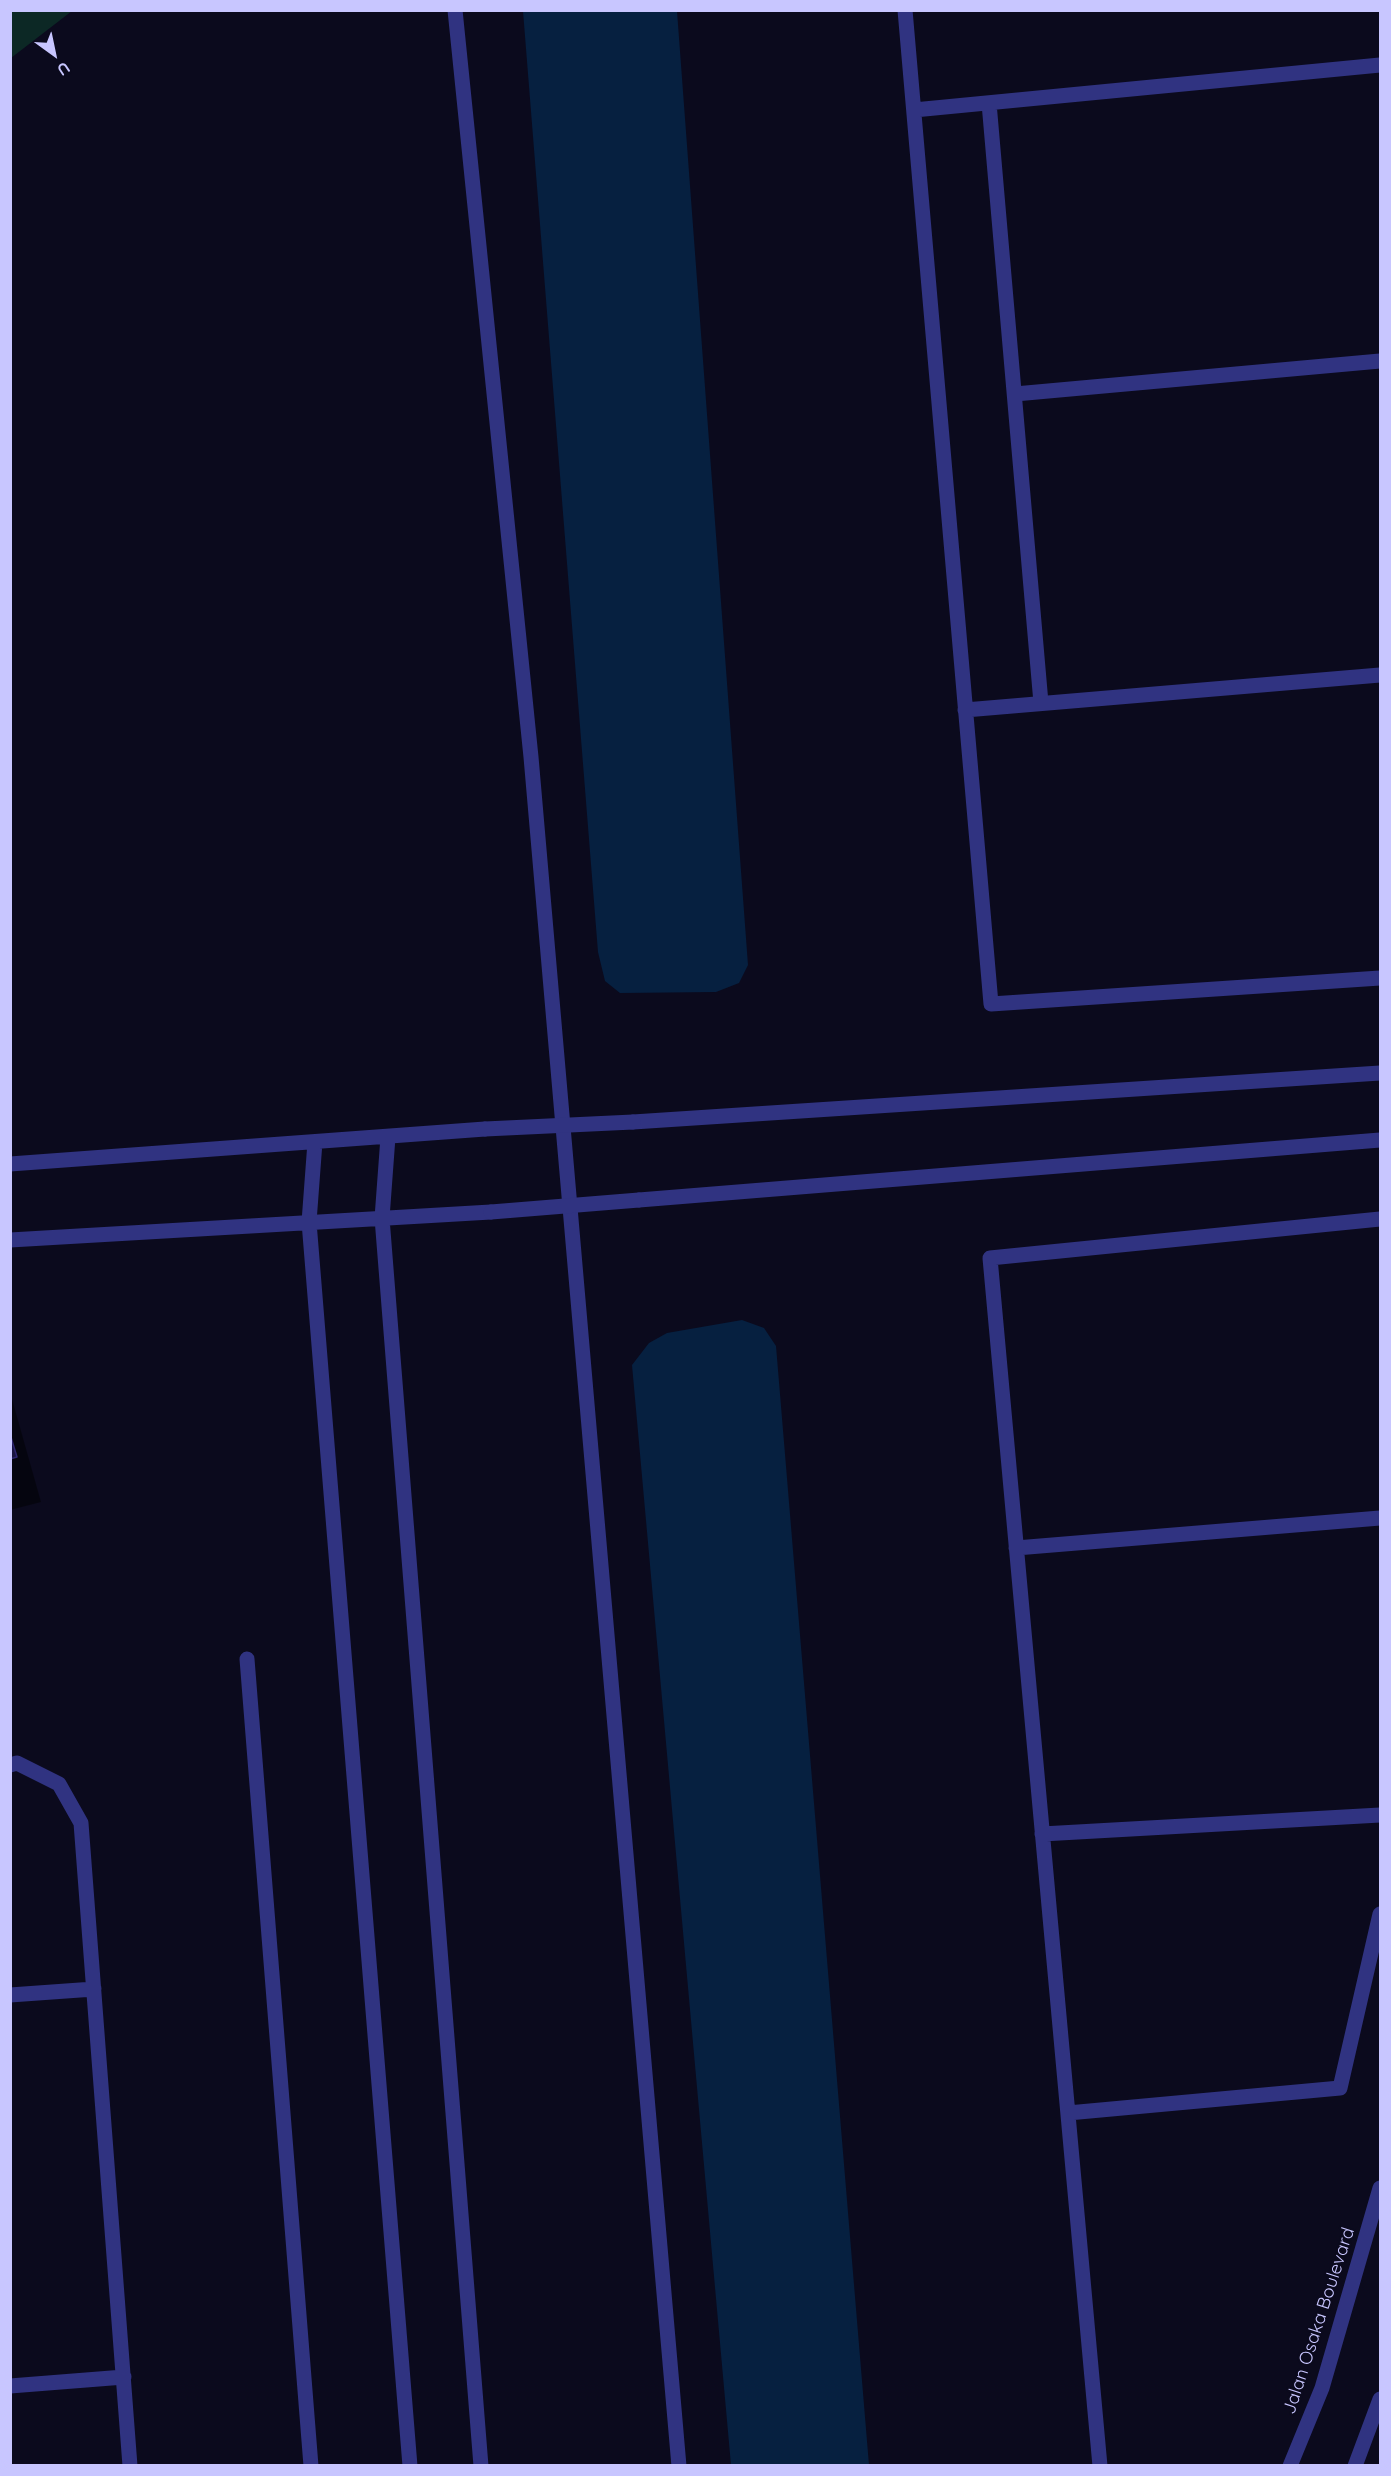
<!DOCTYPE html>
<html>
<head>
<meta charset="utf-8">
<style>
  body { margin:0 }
  #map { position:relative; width:1391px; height:2476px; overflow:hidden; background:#0b0a1d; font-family:Quicksand,sans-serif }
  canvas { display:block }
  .frame { position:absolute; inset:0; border:12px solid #c8c6ff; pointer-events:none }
  .north { position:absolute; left:24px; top:24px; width:60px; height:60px; -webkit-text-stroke:4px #0b0a1d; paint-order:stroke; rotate:147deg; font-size:16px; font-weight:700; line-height:24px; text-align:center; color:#c8c6ff }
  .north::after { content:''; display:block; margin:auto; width:21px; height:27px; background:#c8c6ff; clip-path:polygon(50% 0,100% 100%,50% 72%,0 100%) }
</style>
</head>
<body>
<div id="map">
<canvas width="1391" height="2476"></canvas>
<div class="frame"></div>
<div class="north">U</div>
</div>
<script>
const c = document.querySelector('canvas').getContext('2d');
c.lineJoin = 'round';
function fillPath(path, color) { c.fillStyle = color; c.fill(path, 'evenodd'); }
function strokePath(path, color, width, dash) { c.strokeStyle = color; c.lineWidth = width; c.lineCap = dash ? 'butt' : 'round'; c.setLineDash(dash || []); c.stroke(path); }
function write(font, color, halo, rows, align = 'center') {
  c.font = font + ' Quicksand,sans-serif'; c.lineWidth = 4.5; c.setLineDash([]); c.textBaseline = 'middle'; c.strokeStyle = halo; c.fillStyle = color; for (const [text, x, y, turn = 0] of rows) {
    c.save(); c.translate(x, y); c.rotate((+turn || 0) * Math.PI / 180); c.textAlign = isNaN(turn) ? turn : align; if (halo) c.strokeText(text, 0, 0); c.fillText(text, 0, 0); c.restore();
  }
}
const green = new Path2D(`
  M11 10H72V11L11 58Z`);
const water = new Path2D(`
  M523 11H677L748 965 739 983 716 992 620 993 605 981 598 952Z
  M742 1320 764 1328 776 1346 869 2465H731L632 1365 649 1343 667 1333Z`);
const shadow = new Path2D(`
  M10 1392 41 1502 10 1510Z`);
const building = new Path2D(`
  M10 1434 17 1457 10 1459Z`);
const minor = new Path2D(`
  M455 10 531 757 679 2466
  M905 10 991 1004 1380 978
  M989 103 1041 703
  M914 110 1380 65
  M1015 394 1380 361
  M965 710 1380 675
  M633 1122 1380 1073
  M388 1137 382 1218 481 2466
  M315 1142 309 1222 410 2466
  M10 1164 485 1129
  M639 1200 1380 1140
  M10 1240 491 1212
  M1016 1548 1380 1518
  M247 1659 311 2466
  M10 1765 17 1763 59 1784 81 1823 130 2466
  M1042 1834 1380 1815
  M10 1995 94 1989
  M1068 2113 1340 2088 1380 1914
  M10 2386 124 2377
  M1100 2466 990 1258 1380 1219
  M1290 2466 1322 2388 1380 2188
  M1355 2466 1380 2399`);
const minorBridge = new Path2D(`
  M485 1129 633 1122
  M491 1212 639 1200`);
const streetNames = [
  ["Jalan Osaka Boulevard",1319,2321,-72]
];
fillPath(green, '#0c2825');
fillPath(water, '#062040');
fillPath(shadow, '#0007');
fillPath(building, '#191440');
strokePath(building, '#2c246e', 1.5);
strokePath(minor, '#303381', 15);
strokePath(minorBridge, '#303381', 15);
write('18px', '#c8c6ff', '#0b0a1d', streetNames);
</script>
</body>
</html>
